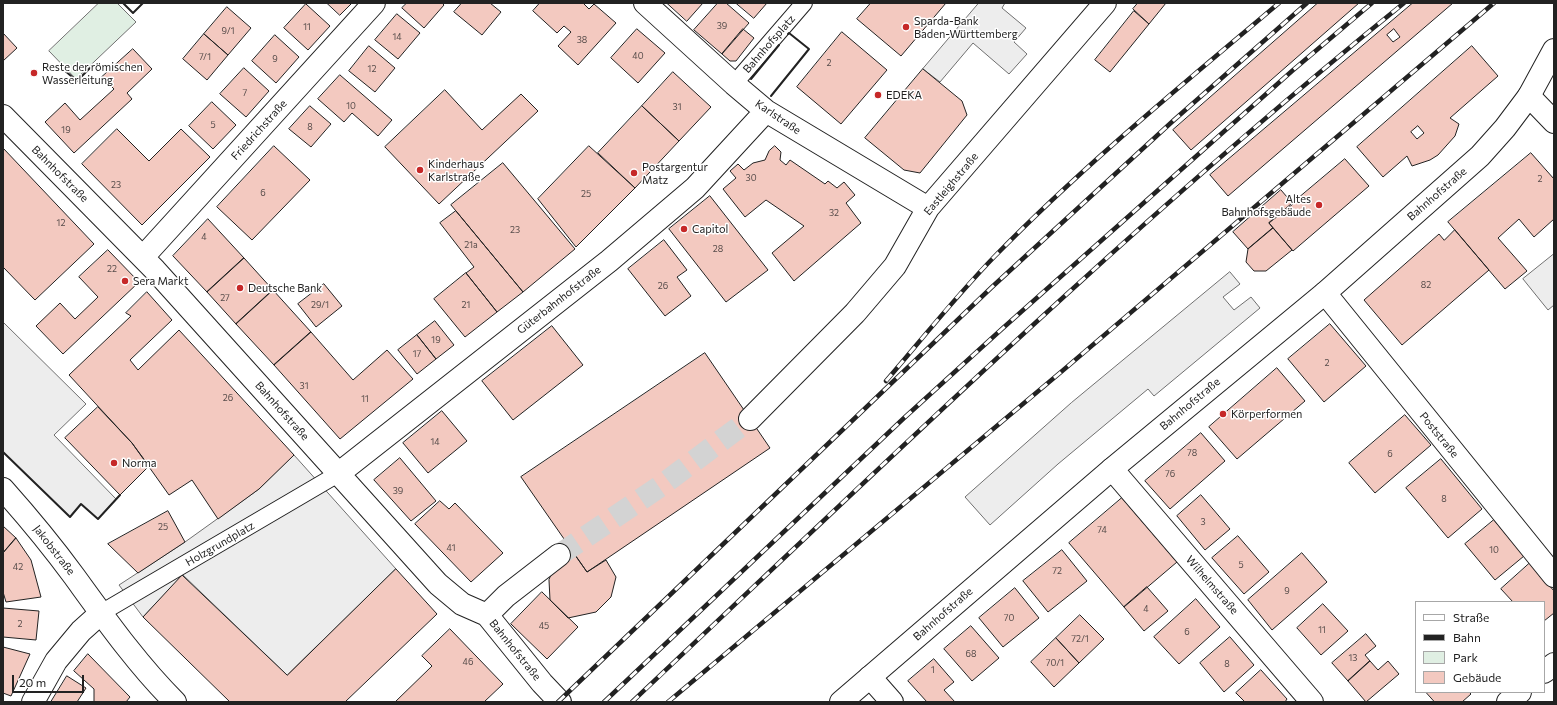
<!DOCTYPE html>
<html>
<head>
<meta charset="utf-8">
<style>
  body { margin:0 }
  #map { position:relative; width:1557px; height:705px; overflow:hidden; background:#fff; font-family:Commissioner,sans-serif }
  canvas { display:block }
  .frame { position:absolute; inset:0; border:4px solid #222; pointer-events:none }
  .legend { position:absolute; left:1415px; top:601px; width:130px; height:92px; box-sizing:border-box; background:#fff; border:1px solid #a7a7a7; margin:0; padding:5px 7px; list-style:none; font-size:12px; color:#222 }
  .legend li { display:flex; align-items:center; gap:8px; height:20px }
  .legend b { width:20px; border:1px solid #a7a7a7 }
  .scale { position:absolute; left:12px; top:675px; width:72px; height:18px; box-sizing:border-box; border:2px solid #222; border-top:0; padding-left:5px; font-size:12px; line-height:14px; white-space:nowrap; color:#222; -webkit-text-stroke:3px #fff; paint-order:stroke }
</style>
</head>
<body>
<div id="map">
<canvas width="1557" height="705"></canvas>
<div class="frame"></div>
<ul class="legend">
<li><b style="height:5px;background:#fff"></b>Straße</li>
<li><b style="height:5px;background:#222"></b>Bahn</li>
<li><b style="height:11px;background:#e0efe3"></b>Park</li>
<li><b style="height:11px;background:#f3c9c0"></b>Gebäude</li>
</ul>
<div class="scale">20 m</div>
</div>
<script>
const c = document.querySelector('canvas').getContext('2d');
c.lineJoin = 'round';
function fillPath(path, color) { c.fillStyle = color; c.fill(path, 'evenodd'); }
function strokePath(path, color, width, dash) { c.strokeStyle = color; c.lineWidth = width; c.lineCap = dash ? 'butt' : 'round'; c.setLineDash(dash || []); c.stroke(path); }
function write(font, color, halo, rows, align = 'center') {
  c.font = font + ' Commissioner,sans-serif'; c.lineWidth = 3; c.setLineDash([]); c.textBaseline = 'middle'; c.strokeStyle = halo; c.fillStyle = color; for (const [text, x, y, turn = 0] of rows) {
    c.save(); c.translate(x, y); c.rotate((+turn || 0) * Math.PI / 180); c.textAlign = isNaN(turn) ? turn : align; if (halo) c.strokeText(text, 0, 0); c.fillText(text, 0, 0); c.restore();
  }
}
const green = new Path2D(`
  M99 3H117L136 22 76 79 49 51Z`);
const parking = new Path2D(`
  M979 3H1005L1002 8 1026 28 1014 42 1027 54 1009 74 973 43 940 82 923 69Z
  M1554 254V305L1548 310 1523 279Z
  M1230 272 1240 284 1223 297 1234 310 1251 297 1260 308 1154 396 1148 389 1058 464 990 525 965 497 1071 403Z
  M3 322 86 404 54 435 116 499 98 519 81 504 70 517 3 452Z
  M294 455 396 569 287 675 183 575 143 617 119 585 185 542 259 489Z`);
const building = new Path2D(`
  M327 3H352L340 15Z
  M407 3H442L444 5 424 28 402 8Z
  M462 3H490L501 12 482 35 454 12Z
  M540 3H585L584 4 589 9 594 4 616 23 578 65 558 46 571 32 564 26 557 33 533 11Z
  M667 3H703L687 21Z
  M718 3H726L749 23 722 54 694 30Z
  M736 3H767L754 18Z
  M871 3H946L901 56 857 19Z
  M1138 3H1166L1149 24 1133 9Z
  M1318 3H1359L1191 150 1173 130Z
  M1413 3H1453L1228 196 1210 175Z
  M306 4 330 26 308 50 284 28Z
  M227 7 251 28 228 55 204 34Z
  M1134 11 1149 24 1110 72 1095 60Z
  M397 14 420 33 398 59 375 40Z
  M637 29 665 53 638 83 611 58Z
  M743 29 754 38 736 61H730L722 54Z
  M1394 29 1400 37 1393 42 1387 35Z
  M842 32 887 70 841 124 797 87Z
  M3 33 17 48 3 61Z
  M204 34 228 55 207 80 183 59Z
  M275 35 299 57 276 83 252 61Z
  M369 46 395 68 375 92 349 71Z
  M1472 46 1498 76 1450 118 1459 124 1455 136 1438 155 1430 160 1412 166 1407 156 1383 177 1357 147Z
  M133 49 152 69 127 93 132 99 74 153 45 122 65 103 80 120 114 89 102 77Z
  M244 68 269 91 246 117 220 94Z
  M923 69 962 101 967 115 920 173 904 170 865 138Z
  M673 72 711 107 679 141 642 106Z
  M340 75 392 120 378 136 352 113 344 122 318 99Z
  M445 90 482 130 521 94 538 111 439 204 385 147Z
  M212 102 236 125 213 149 189 126Z
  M310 106 331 124 311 147 289 129Z
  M642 106 679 141 635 188 598 153Z
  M1418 126 1424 133 1417 139 1411 132Z
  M117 129 149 161 181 129 210 157 142 225 82 164Z
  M274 146 310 180 252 240 217 207Z
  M589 146 635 188 576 247 538 199Z
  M775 146 781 152 780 160 786 165 790 160 825 184 828 181 837 188 844 182 855 195 846 203 861 223 794 281 772 253 804 226 766 200 745 217 723 189 736 178 730 171 738 164 744 170 753 163 765 160 769 151Z
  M3 148 94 244 35 300 3 267Z
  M1531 153 1554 179V219L1534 237 1519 219 1498 238 1527 271 1505 289 1448 222Z
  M1345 159 1369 186 1293 251 1269 223Z
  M503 163 575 249 523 292 451 205Z
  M1281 190 1293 204 1269 223 1273 228 1248 249 1233 232Z
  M710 196 768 270 726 302 669 229Z
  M456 211 523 292 497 312 466 273 474 267 440 223Z
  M208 219 244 258 207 292 173 256Z
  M1273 228 1292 250 1266 271H1254L1246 262 1248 249Z
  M1455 230 1489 270 1402 345 1364 300 1439 234 1444 240Z
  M664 240 687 270 677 277 691 296 665 316 628 269Z
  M108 250 139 282 63 354 36 326 60 303 75 319 98 297 79 277Z
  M244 258 273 290 236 324 207 292Z
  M466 273 497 312 465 337 434 299Z
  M324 284 342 306 316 327 298 304Z
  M273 290 311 332 274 365 236 324Z
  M147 292 172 320 130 360 138 370 179 330 294 455 259 489 218 519 192 480 169 495 132 443 69 375 131 316 126 313Z
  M435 321 454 345 436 359 417 335Z
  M1330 324 1366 366 1324 402 1288 359Z
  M552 326 583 365 513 420 482 381Z
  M311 332 353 380 387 350 413 379 340 439 274 365Z
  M417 335 436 359 417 374 398 350Z
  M705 353 770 448 587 572 521 477Z
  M1277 368 1305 401 1237 459 1209 427Z
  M98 407 132 443 149 466 120 495 65 438Z
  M442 411 467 441 428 473 403 443Z
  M1405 415 1431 445 1375 493 1349 463Z
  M1201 433 1225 461 1170 509 1145 481Z
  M400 458 436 501 411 521 374 480Z
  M1441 459 1482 509 1448 538 1406 488Z
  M1201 495 1230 529 1205 550 1177 516Z
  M1122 498 1177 562 1124 607 1069 543Z
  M440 501 449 509 455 503 503 553 471 582 415 524Z
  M168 511 185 542 138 573 108 544Z
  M1494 520 1524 556 1495 580 1465 544Z
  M3 526 16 538 3 553Z
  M1238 536 1269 572 1244 594 1212 558Z
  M16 538 31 560 41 597 6 602 3 592V553Z
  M565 541 587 572 606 560 616 577 611 597 596 612 568 618 550 600 549 580Z
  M1062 550 1087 581 1048 612 1023 581Z
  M1302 553 1327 582 1272 630 1248 600Z
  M1530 563 1554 591V613L1544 621V602H1513L1501 589Z
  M396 569 437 614 345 702H230L143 617 182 575 287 675Z
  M1147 587 1168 611 1144 631 1124 607Z
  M1015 588 1039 618 1003 647 979 618Z
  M542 592 578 627 547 659 511 624Z
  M1196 599 1220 627 1179 664 1154 637Z
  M1323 604 1348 631 1321 655 1297 628Z
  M3 608 39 611 36 640 3 637Z
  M1080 615 1104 639 1079 663 1056 638Z
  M971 626 999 658 972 681 944 649Z
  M450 629 503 684 484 702H395L432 666 422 656Z
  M1366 634 1376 646 1365 655 1370 661 1348 681 1332 663Z
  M1230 637 1254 665 1224 692 1200 663Z
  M1056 638 1079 663 1054 687 1031 662Z
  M3 647 30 654 11 696 3 693Z
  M88 654 130 697 126 702H94V689L74 671Z
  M934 659 954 682 944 690 955 702H927L908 681Z
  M1370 661 1378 670 1388 661 1399 674 1366 702 1348 681Z
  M1261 670 1287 699 1285 702H1245L1236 693Z
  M67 676 86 688 77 702H51Z
  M1426 692H1469L1471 694 1462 702H1435Z`);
const minorTunnel = new Path2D(`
  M559 555 662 485 750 419`);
const pedestrian = new Path2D(`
  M734 84 804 3
  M101 613 338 474`);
const minor = new Path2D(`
  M645 3 734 84 766 111 928 208
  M1529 96 1554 122
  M3 116 155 270 438 584 462 604 487 615 542 683 560 702
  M143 257 374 3
  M1325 293 1554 576
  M750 419 855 313 895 266 928 208 1105 3
  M1112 469 1312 702
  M338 474 609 261 695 188 766 111
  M487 615 506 596 559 555
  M1544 672 1554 664
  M870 677 892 702
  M33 702 56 661 81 631 101 613
  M1508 702 1520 692`);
const secondary = new Path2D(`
  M3 489C28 517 52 546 74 576 106 620 137 664 175 702
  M841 702 1112 469 1325 293 1480 156 1505 128 1529 96 1554 50`);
const rail = new Path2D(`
  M886 381C922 339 957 295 995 256 1084 165 1182 85 1279 3
  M558 702 992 287 1174 120 1307 3
  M604 702 904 418 1003 328 1292 71 1372 3
  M632 702C884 464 1134 221 1404 3
  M668 702 1061 372 1494 3`);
const wall = new Path2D(`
  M123 3 133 13 143 3
  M64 70 77 81 90 68
  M751 79 779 45
  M771 96 809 49 789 33 788 34
  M3 452 70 517 81 504 98 519 120 495`);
const markers = [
  [906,27,4,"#c62828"],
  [34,73,4,"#c62828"],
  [878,95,4,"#c62828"],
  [420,170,4,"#c62828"],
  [634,173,4,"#c62828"],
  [1319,205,4,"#c62828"],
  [684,229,4,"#c62828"],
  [125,281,4,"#c62828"],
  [240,288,4,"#c62828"],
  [1223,414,4,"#c62828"],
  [114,463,4,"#c62828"]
];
const numberNames = [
  ["39",722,26],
  ["11",307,27],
  ["9/1",228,31],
  ["14",397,37],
  ["38",582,40],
  ["40",638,56],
  ["7/1",205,57],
  ["9",275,59],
  ["2",829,63],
  ["12",372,69],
  ["7",245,93],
  ["10",351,106],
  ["31",677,107],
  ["5",213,125],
  ["8",310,127],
  ["19",66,130],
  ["30",751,178],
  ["2",1540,179],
  ["23",116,185],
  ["6",263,193],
  ["25",586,194],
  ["32",834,213],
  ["12",61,223],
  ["23",515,230],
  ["4",204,237],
  ["21a",471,245],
  ["28",718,249],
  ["22",112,269],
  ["82",1426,285],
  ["26",663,286],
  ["27",225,298],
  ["29/1",320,305],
  ["21",466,305],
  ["19",436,340],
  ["17",417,354],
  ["2",1327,363],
  ["31",304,386],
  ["26",228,398],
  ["11",365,399],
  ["14",435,442],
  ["78",1192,453],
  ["6",1390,454],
  ["76",1170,474],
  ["39",398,491],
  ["8",1444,499],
  ["3",1203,522],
  ["25",163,527],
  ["74",1102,530],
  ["41",451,548],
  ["10",1494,550],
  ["5",1241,565],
  ["42",18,567],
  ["72",1057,571],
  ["9",1287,591],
  ["4",1146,609],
  ["70",1009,618],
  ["2",20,624],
  ["45",544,626],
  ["11",1322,630],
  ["6",1187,632],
  ["72/1",1080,639],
  ["68",971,654],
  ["13",1353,658],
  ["46",468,662],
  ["70/1",1055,663],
  ["8",1227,664],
  ["1",933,670]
];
const poiNames = [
  ["Sparda-Bank",914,21],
  ["Baden-Württemberg",914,34],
  ["Reste der römischen",42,67],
  ["Wasserleitung",42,80],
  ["EDEKA",886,95],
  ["Kinderhaus",428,164],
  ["Karlstraße",428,177],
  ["Postargentur",642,167],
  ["Matz",642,180],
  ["Altes",1311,199,"right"],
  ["Bahnhofsgebäude",1311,212,"right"],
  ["Capitol",692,229],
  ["Sera Markt",133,281],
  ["Deutsche Bank",248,288],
  ["Körperformen",1231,414],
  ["Norma",122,463]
];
const streetNames = [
  ["Bahnhofsplatz",769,44,-49],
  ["Karlstraße",778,117,34],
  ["Friedrichstraße",259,130,-48],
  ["Bahnhofstraße",60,174,45],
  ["Eastleighstraße",951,184,-50],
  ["Bahnhofstraße",1437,194,-41],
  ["Güterbahnhofstraße",559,300,-38],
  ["Bahnhofstraße",1190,404,-40],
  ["Bahnhofstraße",282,411,48],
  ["Poststraße",1439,435,51],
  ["Holzgrundplatz",220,544,-30],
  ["Jakobstraße",54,550,52],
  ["Wilhelmstraße",1212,585,49],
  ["Bahnhofstraße",943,614,-41],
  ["Bahnhofstraße",515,650,51]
];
fillPath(green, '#e0efe3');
strokePath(green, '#6f6f6f', 1);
fillPath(parking, '#ededed');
strokePath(parking, '#6f6f6f', 1);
fillPath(building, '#f3c9c0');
strokePath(building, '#222', 1);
strokePath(minorTunnel, '#d3d3d3', 22, [22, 11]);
strokePath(pedestrian, '#222', 18);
strokePath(minor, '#222', 24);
strokePath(secondary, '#222', 24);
strokePath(pedestrian, '#fff', 16);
strokePath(minor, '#fff', 22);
strokePath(secondary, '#fff', 22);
strokePath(rail, '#222', 4.5);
strokePath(rail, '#fff', 3, [9]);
strokePath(wall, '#222', 2);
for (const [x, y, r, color] of markers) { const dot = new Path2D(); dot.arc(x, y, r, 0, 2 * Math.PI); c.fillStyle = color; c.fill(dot); strokePath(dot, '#fff', 1.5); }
write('9px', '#564c4a', null, numberNames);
write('11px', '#222', '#fff', poiNames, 'left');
write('11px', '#222', '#fff', streetNames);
</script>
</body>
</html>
